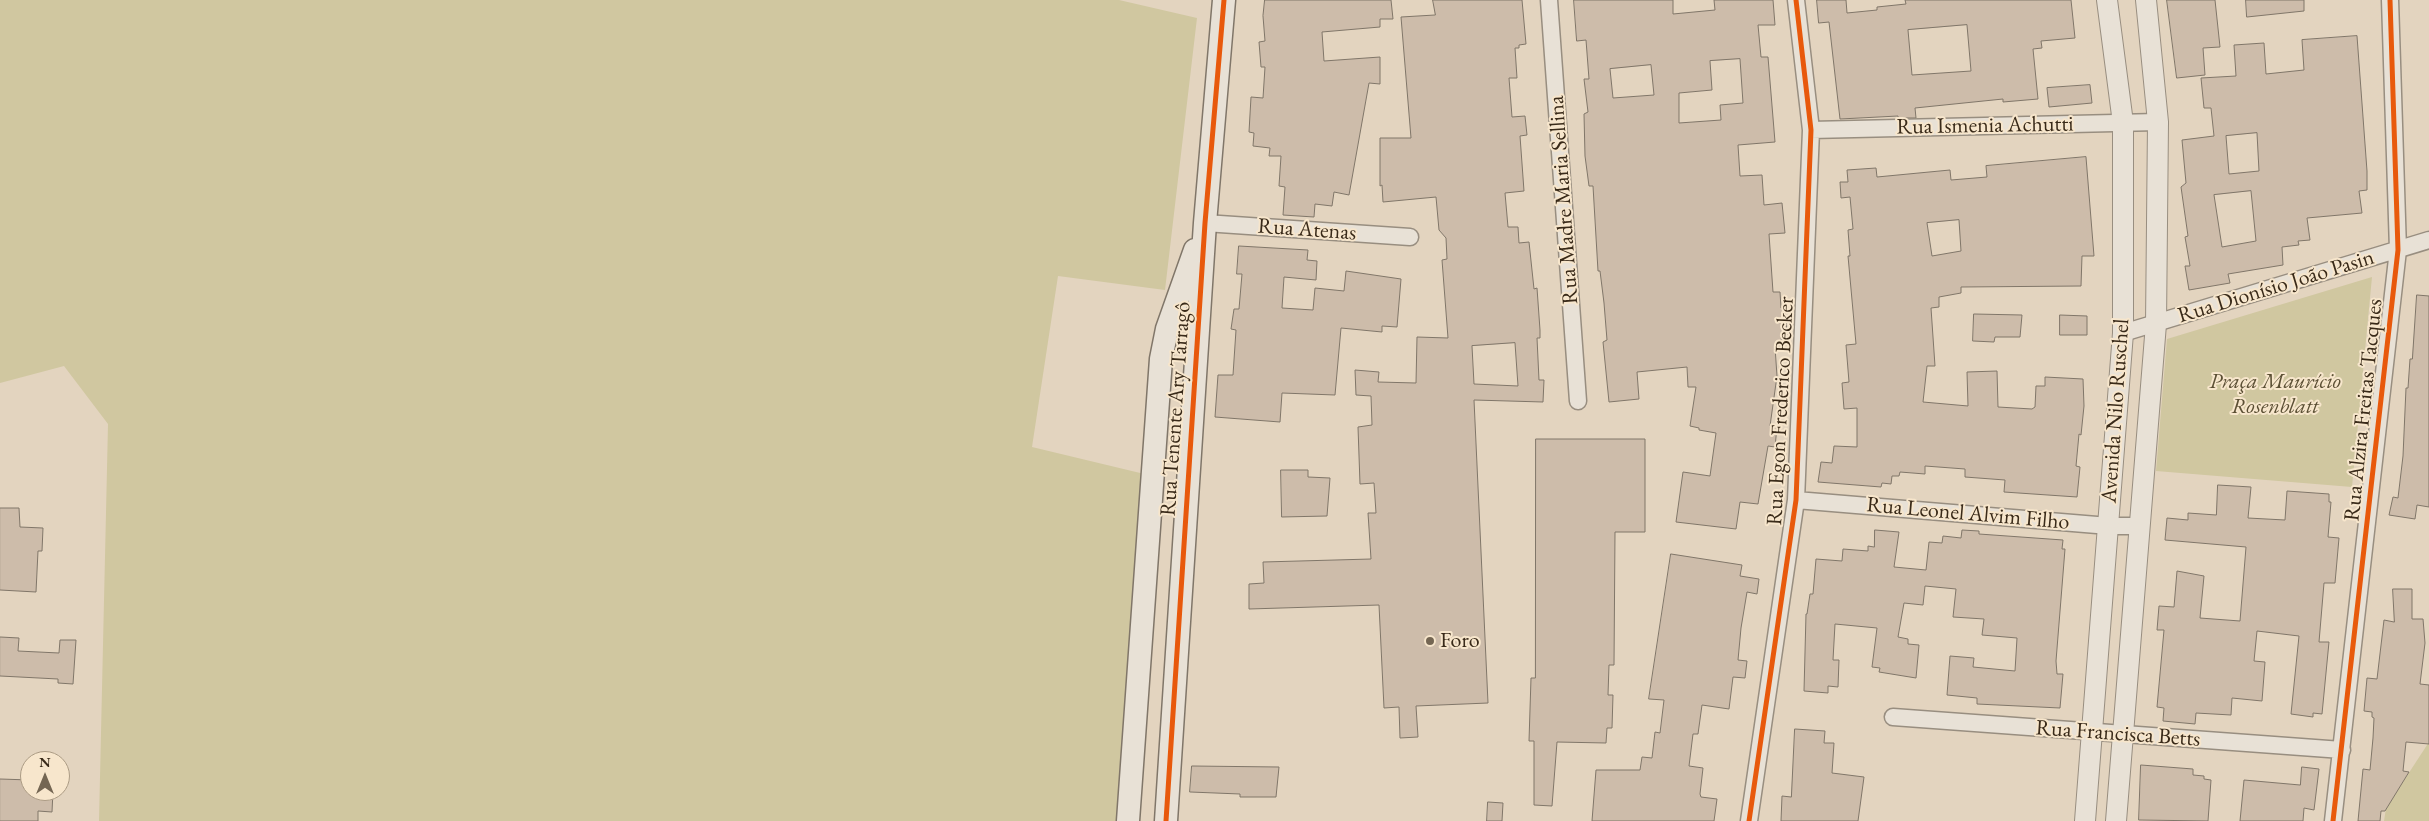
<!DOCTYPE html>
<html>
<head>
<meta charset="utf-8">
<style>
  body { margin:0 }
  #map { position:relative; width:2429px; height:821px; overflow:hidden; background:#e3d4bf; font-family:"EB Garamond",serif }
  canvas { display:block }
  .north { position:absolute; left:20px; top:751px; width:50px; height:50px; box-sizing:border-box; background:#f7e6cc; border:1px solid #ab9b84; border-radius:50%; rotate:0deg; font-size:14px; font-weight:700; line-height:20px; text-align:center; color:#392a19 }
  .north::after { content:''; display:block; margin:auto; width:18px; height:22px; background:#746653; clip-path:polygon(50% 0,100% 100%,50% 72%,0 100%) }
</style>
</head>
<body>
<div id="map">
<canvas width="2429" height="821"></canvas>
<div class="north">N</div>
</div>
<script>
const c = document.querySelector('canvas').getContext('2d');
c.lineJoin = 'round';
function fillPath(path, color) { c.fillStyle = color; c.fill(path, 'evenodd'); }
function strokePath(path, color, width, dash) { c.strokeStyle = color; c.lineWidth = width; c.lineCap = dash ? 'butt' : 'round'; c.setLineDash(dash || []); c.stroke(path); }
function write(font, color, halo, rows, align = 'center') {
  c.font = font + ' "EB Garamond",serif'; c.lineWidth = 4; c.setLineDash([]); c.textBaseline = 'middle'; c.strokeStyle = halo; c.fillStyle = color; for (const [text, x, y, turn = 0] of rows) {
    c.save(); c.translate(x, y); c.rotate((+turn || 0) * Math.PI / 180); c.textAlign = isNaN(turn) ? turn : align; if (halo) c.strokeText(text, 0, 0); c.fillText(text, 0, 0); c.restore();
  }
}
const green = new Path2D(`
  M0 0H1119L1197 18 1165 290 1058 276 1032 447 1161 478 1135 821H99L108 424 64 366 0 383Z
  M2372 277 2352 487 2156 471 2167 339Z
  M2429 742V821H2384L2386 808Z`);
const building = new Path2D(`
  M1265 0H1391L1393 19H1380V27L1322 32 1324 61 1380 57V84L1369 83 1349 195 1334 192 1332 206 1315 204 1314 217 1283 215 1285 187 1279 186 1281 156H1269L1270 148 1253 146 1254 133 1249 132 1251 97 1263 98 1265 67H1261L1259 42 1265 41 1263 16Z
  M1433 0H1522L1526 44 1519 45V48H1515L1517 78H1509L1512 117 1525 116 1527 135 1520 136 1524 191 1505 193 1508 227H1518L1519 243 1529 242 1534 289 1537 288 1540 330V338H1537L1539 380H1544L1543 402 1474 400 1488 703 1416 706 1418 737 1400 738 1399 707 1384 708 1379 605 1249 609V584L1264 583 1263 562 1371 559 1368 513H1376L1374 483 1360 484 1358 427 1372 425 1371 396 1356 395 1355 370 1379 372 1378 382 1416 383 1417 337 1448 338 1442 260 1447 259 1446 238 1439 230 1436 197 1383 202 1382 185 1380 186V138H1411L1401 17 1435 15ZM1515 343 1518 386 1474 384 1472 346Z
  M1574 0H1673V14L1715 10 1714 0H1773L1775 25H1758L1761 57H1768L1775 142 1738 145 1740 176 1762 175 1764 205 1782 203 1785 233 1769 234 1773 292H1780L1781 308 1785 307 1787 335 1781 336 1782 347H1775L1777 376 1770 426 1777 427 1775 447 1768 446 1758 504 1740 502 1736 529 1676 522 1683 472 1710 476 1716 433 1699 430V428L1690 426 1696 387H1688L1687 367 1637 372 1639 399 1609 402 1603 342 1607 340 1604 303 1600 271H1598L1593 186H1589L1585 156 1584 114 1588 112 1584 79H1589L1586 40 1577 41ZM1740 59 1743 103 1720 105 1721 120 1679 123V93L1712 90 1710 61ZM1651 65 1654 95 1613 98 1610 69Z
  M1817 0H1846L1847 13 1877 10V7L1906 4 1905 0H2071L2075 38 2041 41 2042 48 2033 49 2038 99 2003 102V99L1915 108 1916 118H1898V116L1840 119 1829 22 1819 23ZM1967 25 1971 71 1912 75 1908 30Z
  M2167 0H2215L2220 47 2203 48 2205 75 2177 78Z
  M2246 0H2304V11L2247 17Z
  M2357 36 2367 171V190L2359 191 2362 213 2307 218 2310 240 2298 241 2299 245 2282 247 2283 265 2228 274 2230 283 2189 290 2185 266H2190L2185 237 2188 236 2181 187 2186 183 2182 140 2214 136 2211 108H2204L2201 78 2236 76 2234 45 2264 43 2266 74 2304 70 2302 40ZM2257 133 2259 171 2229 174 2226 136ZM2251 191 2256 241 2222 247 2214 195Z
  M2090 85 2092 103 2049 107 2047 88Z
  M2086 157 2094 256H2082L2081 286 1961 287V293L1939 297V307L1931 308 1935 366H1927L1923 402 1968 406 1967 372 1997 371 1998 407 2032 409 2035 407 2036 386H2045V377L2083 379 2084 406 2081 435 2079 434 2076 466 2080 467 2077 497 2004 492 2005 480 1965 477V469L1925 466V474L1900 472 1899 476H1892L1891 484 1882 483 1881 487 1818 482 1821 462 1832 463 1834 446 1857 447V408L1844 409 1842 383 1849 382 1846 345 1856 344 1848 256H1850L1848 230 1853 229 1850 197 1841 198 1840 182H1848L1847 170 1876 168 1877 177 1950 170 1951 180 1987 177 1986 166ZM1959 220 1961 251 1932 256 1927 223Z
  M1239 246 1308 250 1307 260 1317 261 1316 280 1284 277 1282 308 1313 310 1315 288 1344 291 1346 271 1401 279 1397 327 1382 326V332L1341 328 1335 395 1282 393 1280 422 1215 417 1218 375H1233L1236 330 1231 329 1234 309H1239L1242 274H1237Z
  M2417 295 2429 296V507L2417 505 2415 519 2389 515 2393 497 2398 498 2403 456 2406 388H2408L2410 359H2412Z
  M1974 314 2022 315 2020 337H1995L1994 342 1973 341Z
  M2060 315 2087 316V335H2060Z
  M1536 439H1645V532H1615L1614 665H1609L1608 695H1613L1612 728H1607L1606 743 1557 742 1552 806 1534 805V741H1529L1531 678H1535Z
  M1281 470H1308V477L1330 478 1327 516 1282 517Z
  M2218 485 2251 487 2248 518 2285 520 2287 491 2329 494V502H2331L2328 537 2339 538 2335 583H2324L2319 642H2329L2322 714 2313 713V717L2291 714 2299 636 2257 631 2254 661 2265 662 2262 701 2232 698 2231 715 2196 713 2195 724 2163 721 2164 708 2157 707 2164 630H2157L2159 606 2174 607 2177 571 2204 576 2200 618 2240 621 2246 547 2165 540 2167 518 2188 520V513L2216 515Z
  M0 508H19L20 527 43 528 42 551H38L36 592 0 590Z
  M1875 530 1899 532 1894 567 1926 570 1929 542 1942 543 1943 536 1961 538 1962 530 1979 531V534L2063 540 2062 549H2065L2056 661 2057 674H2063L2060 708 1977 704V698L1947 695 1950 656 1974 658 1973 667 2015 671 2017 638 1982 635 1984 619 1953 617 1956 589 1925 586 1923 605 1904 603 1898 637 1908 639V644L1919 645 1916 678 1879 672 1880 668 1872 667 1877 628 1835 624 1833 660H1839L1838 687 1828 686V693L1804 691 1806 614H1807L1810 594H1813L1816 559 1842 561 1843 549 1868 551V546L1874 547Z
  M1671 554 1742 565 1740 576 1759 579 1757 594 1747 592 1741 628 1738 660 1747 661 1745 678 1733 677 1729 709 1702 705 1698 734H1693L1689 766 1703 768 1700 794 1701 797 1717 799 1714 821H1592L1596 770H1640L1642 757 1652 758 1655 732 1660 733 1664 700 1649 699Z
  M2393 589H2412V619H2423L2425 643 2420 684 2429 685V744L2406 742 2403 771 2409 772 2385 811H2381L2380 821H2358L2363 769 2370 770 2373 738 2374 718 2372 717V712L2364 711 2367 678 2377 679 2384 620 2394 622Z
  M0 637 19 638 18 651 59 653 60 640H76L73 684 58 683V679L0 676Z
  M1795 729 1825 731 1824 743H1834L1832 773 1864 777 1858 821H1781L1782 796 1791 797Z
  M2141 765 2193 769V775L2204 776V779L2211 780 2208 821 2139 820Z
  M1192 766 1279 767 1276 797H1240V794L1190 792Z
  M2302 767 2319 769 2314 810 2304 808 2303 821H2240L2244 780 2300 785Z
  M0 779 30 780V791H53L52 812 38 811V821H0Z
  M1488 802 1503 803 1502 821H1487Z`);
const minor = new Path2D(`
  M1549 0 1578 401
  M1811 130 2158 122
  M1205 223 1410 237
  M2123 333 2429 240
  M1796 500 2109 526H2140
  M1893 717 2342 750
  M1749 821 1796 500 1811 130 1796 0
  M2333 821 2398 250 2390 0`);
const tertiary = new Path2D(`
  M2085 821 2123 333V123L2107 0
  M2116 821 2156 324 2158 122 2146 0`);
const secondary = new Path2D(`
  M1128 821 1161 359 1167 329 1195 250
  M1166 821 1205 223 1224 0`);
const cycleway = new Path2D(`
  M1166 821 1205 223 1224 0
  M1749 821 1796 500 1811 130 1796 0
  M2333 821 2398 250 2390 0`);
const markers = [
  [1430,641,5,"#746653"]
];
const streetNames = [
  ["Rua Ismenia Achutti",1985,126,-1],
  ["Rua Madre Maria Sellina",1564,200,-94],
  ["Rua Atenas",1307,230,4],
  ["Rua Dionísio João Pasin",2276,287,-17],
  ["Rua Tenente Ary Tarragô",1176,409,-86],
  ["Rua Alzira Freitas Tacques",2364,410,-84],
  ["Rua Egon Frederico Becker",1781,411,-87],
  ["Avenida Nilo Ruschel",2116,411,-86],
  ["Rua Leonel Alvim Filho",1968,514,5],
  ["Rua Francisca Betts",2118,734,4]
];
const parkNames = [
  ["Praça Maurício",2275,382],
  ["Rosenblatt",2275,407]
];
const poiNames = [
  ["Foro",1440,641]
];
fillPath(green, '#d0c7a0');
fillPath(building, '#cdbcaa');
strokePath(building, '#807669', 1);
strokePath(minor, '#988e80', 19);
strokePath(tertiary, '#988e80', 22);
strokePath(secondary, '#807669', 25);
strokePath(minor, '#e8e1d6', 16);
strokePath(tertiary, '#e8e1d6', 20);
strokePath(secondary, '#e8e1d6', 22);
strokePath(cycleway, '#e8590c', 5);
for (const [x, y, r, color] of markers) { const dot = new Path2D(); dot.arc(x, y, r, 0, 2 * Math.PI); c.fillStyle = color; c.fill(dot); strokePath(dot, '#f7e6cc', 2); }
write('22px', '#392a19', '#f7e6cc', streetNames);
write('italic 22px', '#5b4f34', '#f7e6cc', parkNames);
write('22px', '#392a19', '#f7e6cc', poiNames, 'left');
</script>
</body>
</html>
